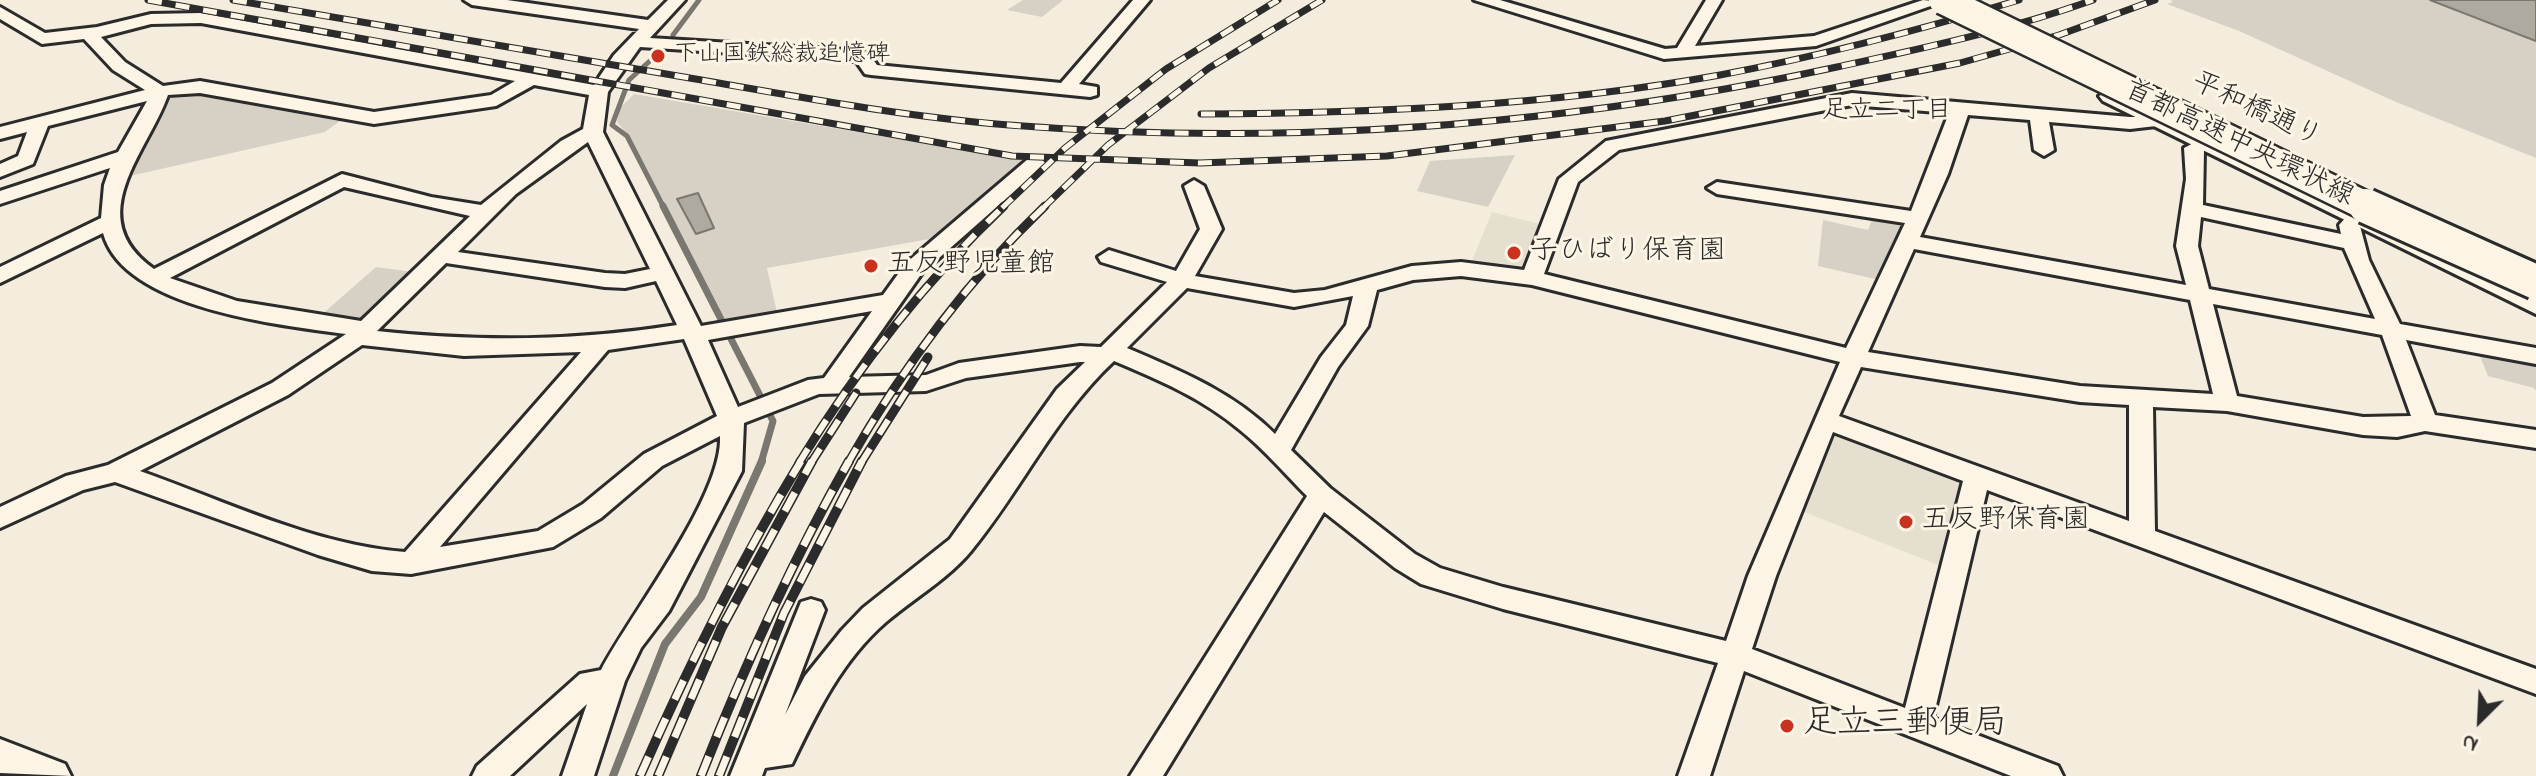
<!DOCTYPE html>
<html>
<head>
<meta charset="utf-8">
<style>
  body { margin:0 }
  #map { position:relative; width:2536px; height:776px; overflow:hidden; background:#f4edde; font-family:"Indie Flower",sans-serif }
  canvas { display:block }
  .north { position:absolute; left:2440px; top:680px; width:80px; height:80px; -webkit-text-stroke:6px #fcf5e5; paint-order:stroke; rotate:204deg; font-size:22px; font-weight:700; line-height:32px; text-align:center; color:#2b2b2b }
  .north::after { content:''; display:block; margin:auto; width:28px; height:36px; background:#2b2b2b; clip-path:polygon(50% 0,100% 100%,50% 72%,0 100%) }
</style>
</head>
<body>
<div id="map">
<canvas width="2536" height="776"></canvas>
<div class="north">N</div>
</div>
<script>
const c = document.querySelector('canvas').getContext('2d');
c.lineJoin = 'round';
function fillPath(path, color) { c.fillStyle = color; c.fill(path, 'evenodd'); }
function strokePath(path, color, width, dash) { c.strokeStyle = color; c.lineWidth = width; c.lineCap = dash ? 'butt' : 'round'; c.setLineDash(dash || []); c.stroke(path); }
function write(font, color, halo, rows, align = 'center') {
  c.font = font + ' "Indie Flower","Klee One",sans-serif'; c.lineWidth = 6; c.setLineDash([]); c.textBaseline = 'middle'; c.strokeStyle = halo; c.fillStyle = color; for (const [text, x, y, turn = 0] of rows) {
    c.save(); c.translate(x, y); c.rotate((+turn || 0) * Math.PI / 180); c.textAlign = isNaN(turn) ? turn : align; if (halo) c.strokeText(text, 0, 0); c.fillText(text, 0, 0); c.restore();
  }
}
const built = new Path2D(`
  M1492 212 1547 226 1529 276 1469 268Z
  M1827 422 1975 476 1951 570 1794 508Z`);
const green = new Path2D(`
  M1023 0H1063L1042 17 1007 10Z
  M2170 0H2430L2536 41V158L2396 102 2239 31 2167 4 2173 2Z
  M198 89 344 118 325 132 121 178 168 92Z
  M634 94 1033 162 946 236 767 268 778 317 725 327 628 135 617 122 620 108Z
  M1515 155 1488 207 1417 191 1430 161Z
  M1875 212 1913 218 1888 282 1818 266 1823 220 1868 230Z
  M376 267 413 272 358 322 319 317Z
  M2476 346 2536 358V391L2534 388 2488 376Z`);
const water = new Path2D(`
  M2430 0H2536V41Z
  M698 193 714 228 696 234 677 199Z`);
const streamFar2 = new Path2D(`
  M673 35 699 0
  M664 208 627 136 612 125 629 80 664 48`);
const streamFar1 = new Path2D(`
  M663 206 773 421 761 463`);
const stream = new Path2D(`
  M613 776 665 644 701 597 762 461`);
const minor = new Path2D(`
  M464 0H507L648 20 668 0H685L650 38 862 51 868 52 877 65 1061 83 1133 0H1150L1079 84 1097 87V95L1090 97 871 75 865 74 856 61 640 47 608 92 603 132 701 326 883 295 906 263 1028 159H1042L1045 163 1042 167 922 273 849 377 926 375 959 363 1080 346 1101 347 1167 282 1101 262 1098 257 1109 250 1176 271 1200 229 1184 186 1194 180 1204 186 1222 229 1195 276 1294 293 1325 290 1412 266 1461 262 1524 270 1559 179 1606 141 1852 93 2130 117H2165V125L2130 129 2049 122 2054 150 2044 156 2034 150 2030 120 1968 115 1948 174 1920 237 2186 285 2176 246 2186 179 2184 148 2203 138 2213 144 2204 151 2203 205 2341 234 2339 225 2348 215H2362L2365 219 2360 226 2369 260 2400 324 2536 348V364L2406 340 2435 415 2536 430V448L2425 431 2397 437 2363 435 2227 411 2153 407 2155 531 2536 669V694L1987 490 1933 718 2058 766 2063 776H2011L1744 671 1710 776H1678L1718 663 1503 609 1421 584 1395 568 1324 512 1163 776H1130L1307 496C1285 474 1264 449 1240 430 1202 398 1159 380 1114 361 1055 416 1022 489 971 551 949 578 913 599 886 622 842 660 817 712 792 764L765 768 762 776H730L801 602 811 599 821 602 825 610 785 715 805 676 842 630 863 608 950 539 1057 389 1085 362H1080L966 378 926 391 819 394 744 423 742 471 669 611 641 648 625 681 594 776H562L587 704 510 776H472L477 766 580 674 601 670C631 613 723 496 720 436L662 466 601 518 553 547 411 574 372 571 318 555 115 482 83 490 0 528V507L66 476 108 465 272 383 346 334C281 325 123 309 103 233L0 283V267L101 218 104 185 110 168 0 204V191L118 152 147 101 48 126 33 164 0 177V164L18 156 27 132 0 139V127L145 90 113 70 84 39 42 44 0 19V7L45 33 97 27 151 14 201 13 594 85 614 55 639 29 472 5ZM201 23 515 81 491 95 374 112 200 81 163 86 125 62 101 37 151 24ZM534 85 589 95 583 129 561 141 481 205 431 197 342 174 154 269C80 217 148 152 168 95L200 93 374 124 496 106ZM1852 105 1949 113 1911 211 1717 182 1707 188 1717 194 1905 223 1846 348 1544 274 1578 182 1619 150ZM588 142 650 269 625 274 605 273 458 252 516 194ZM344 187 470 216 361 321 237 301 170 278ZM2201 217 2344 248 2375 319 2209 289 2198 246ZM1914 249 2190 300 2213 394 2080 386 1868 352ZM446 263 605 287 625 288 656 281 677 325C574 341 482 342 377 331ZM1461 276 1532 285 1840 362 1748 576 1726 641 1503 587 1440 568 1415 554 1330 488 1291 450 1338 367 1368 326 1377 290 1413 280ZM1187 288 1294 307 1353 296 1346 325 1321 357 1275 434C1233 392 1181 371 1127 348ZM2213 304 2382 335 2411 416 2363 417 2237 396ZM872 311 824 378 808 380 738 407 708 340ZM684 339 717 416 644 454 583 504 538 531 440 547 608 350ZM362 345 464 356 581 352 405 552C314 545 225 501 140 471L288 395ZM1861 367 2080 402 2129 405V521L1839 416ZM1833 432 1963 481 1905 708 1752 649 1776 576Z
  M1474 0H1500L1665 49 1677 48 1706 0H1722L1695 46 1814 36 1923 0 1942 2 1816 46 1664 59Z`);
const major = new Path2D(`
  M2111 89 2536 294V314L2103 101 2099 96Z
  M0 739 65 764 71 776 0 773Z`);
const railFar2 = new Path2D(`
  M148 0 1012 156 1200 163 1387 156 1665 121 1960 63 2059 35 2155 0
  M233 0C379 25 525 50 672 75 784 94 895 116 1009 125 1288 147 1564 126 1837 67 1923 48 2010 30 2093 0
  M1201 114C1374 113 1549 106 1720 75 1821 56 1920 30 2019 0
  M1002 208 1065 148 1166 69 1278 0
  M1043 208 1108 145 1209 68 1322 0`);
const railFar1 = new Path2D(`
  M799 463C856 370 925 281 1004 206
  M811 463 856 393
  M848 463C901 370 968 280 1045 206
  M861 463 928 357`);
const rail = new Path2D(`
  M640 776C688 667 739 563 801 461
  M658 776 722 627 812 461
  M701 776C744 667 791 563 849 461
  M719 776 784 613 862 461`);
const highwayBridgeFar1 = new Path2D(`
  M1943 0 2370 208`);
const highwayBridge = new Path2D(`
  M2366 206 2536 282`);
const markers = [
  [658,56,8,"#c8321e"],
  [1514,253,8,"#c8321e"],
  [871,266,8,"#c8321e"],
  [1906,522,8,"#c8321e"],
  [1787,726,8,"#c8321e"]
];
const farPoinames = [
  ["下山国鉄総裁追憶碑",674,56]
];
const farNeighbourhoodnames = [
  ["足立二丁目",1887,113]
];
const streetNames = [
  ["平和橋通り",2256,112,25],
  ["首都高速中央環状線",2238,145,26]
];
const poiNames = [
  ["子ひばり保育園",1530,253],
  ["五反野児童館",887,266],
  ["五反野保育園",1922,522]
];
const nearPoinames = [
  ["足立三郵便局",1803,726]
];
fillPath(built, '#e5dfd0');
fillPath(green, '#d6d1c4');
fillPath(water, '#afaaa0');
strokePath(water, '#7a7771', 2);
strokePath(streamFar2, '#7a7771', 5);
strokePath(streamFar1, '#7a7771', 7);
strokePath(stream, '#7a7771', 8);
strokePath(minor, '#2b2b2b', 6);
strokePath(major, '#2b2b2b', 6);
fillPath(minor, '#fcf5e5');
fillPath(major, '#fcf5e5');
strokePath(railFar2, '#2b2b2b', 7);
strokePath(railFar1, '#2b2b2b', 9);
strokePath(rail, '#2b2b2b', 10);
strokePath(railFar2, '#fcf5e5', 5, [14]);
strokePath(railFar1, '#fcf5e5', 6, [17]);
strokePath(rail, '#fcf5e5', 7, [21]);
strokePath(highwayBridgeFar1, '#2b2b2b', 33, []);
strokePath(highwayBridge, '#2b2b2b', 40, []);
strokePath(highwayBridgeFar1, '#fcf5e5', 28);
strokePath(highwayBridge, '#fcf5e5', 34);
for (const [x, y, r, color] of markers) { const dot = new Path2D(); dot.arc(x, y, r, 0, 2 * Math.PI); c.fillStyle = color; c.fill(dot); strokePath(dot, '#fcf5e5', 3); }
write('24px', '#2b2b2b', '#fcf5e5', farPoinames, 'left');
write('26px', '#2b2b2b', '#fcf5e5', farNeighbourhoodnames);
write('28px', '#2b2b2b', '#fcf5e5', streetNames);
write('28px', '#2b2b2b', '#fcf5e5', poiNames, 'left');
write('34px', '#2b2b2b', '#fcf5e5', nearPoinames, 'left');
</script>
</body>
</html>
